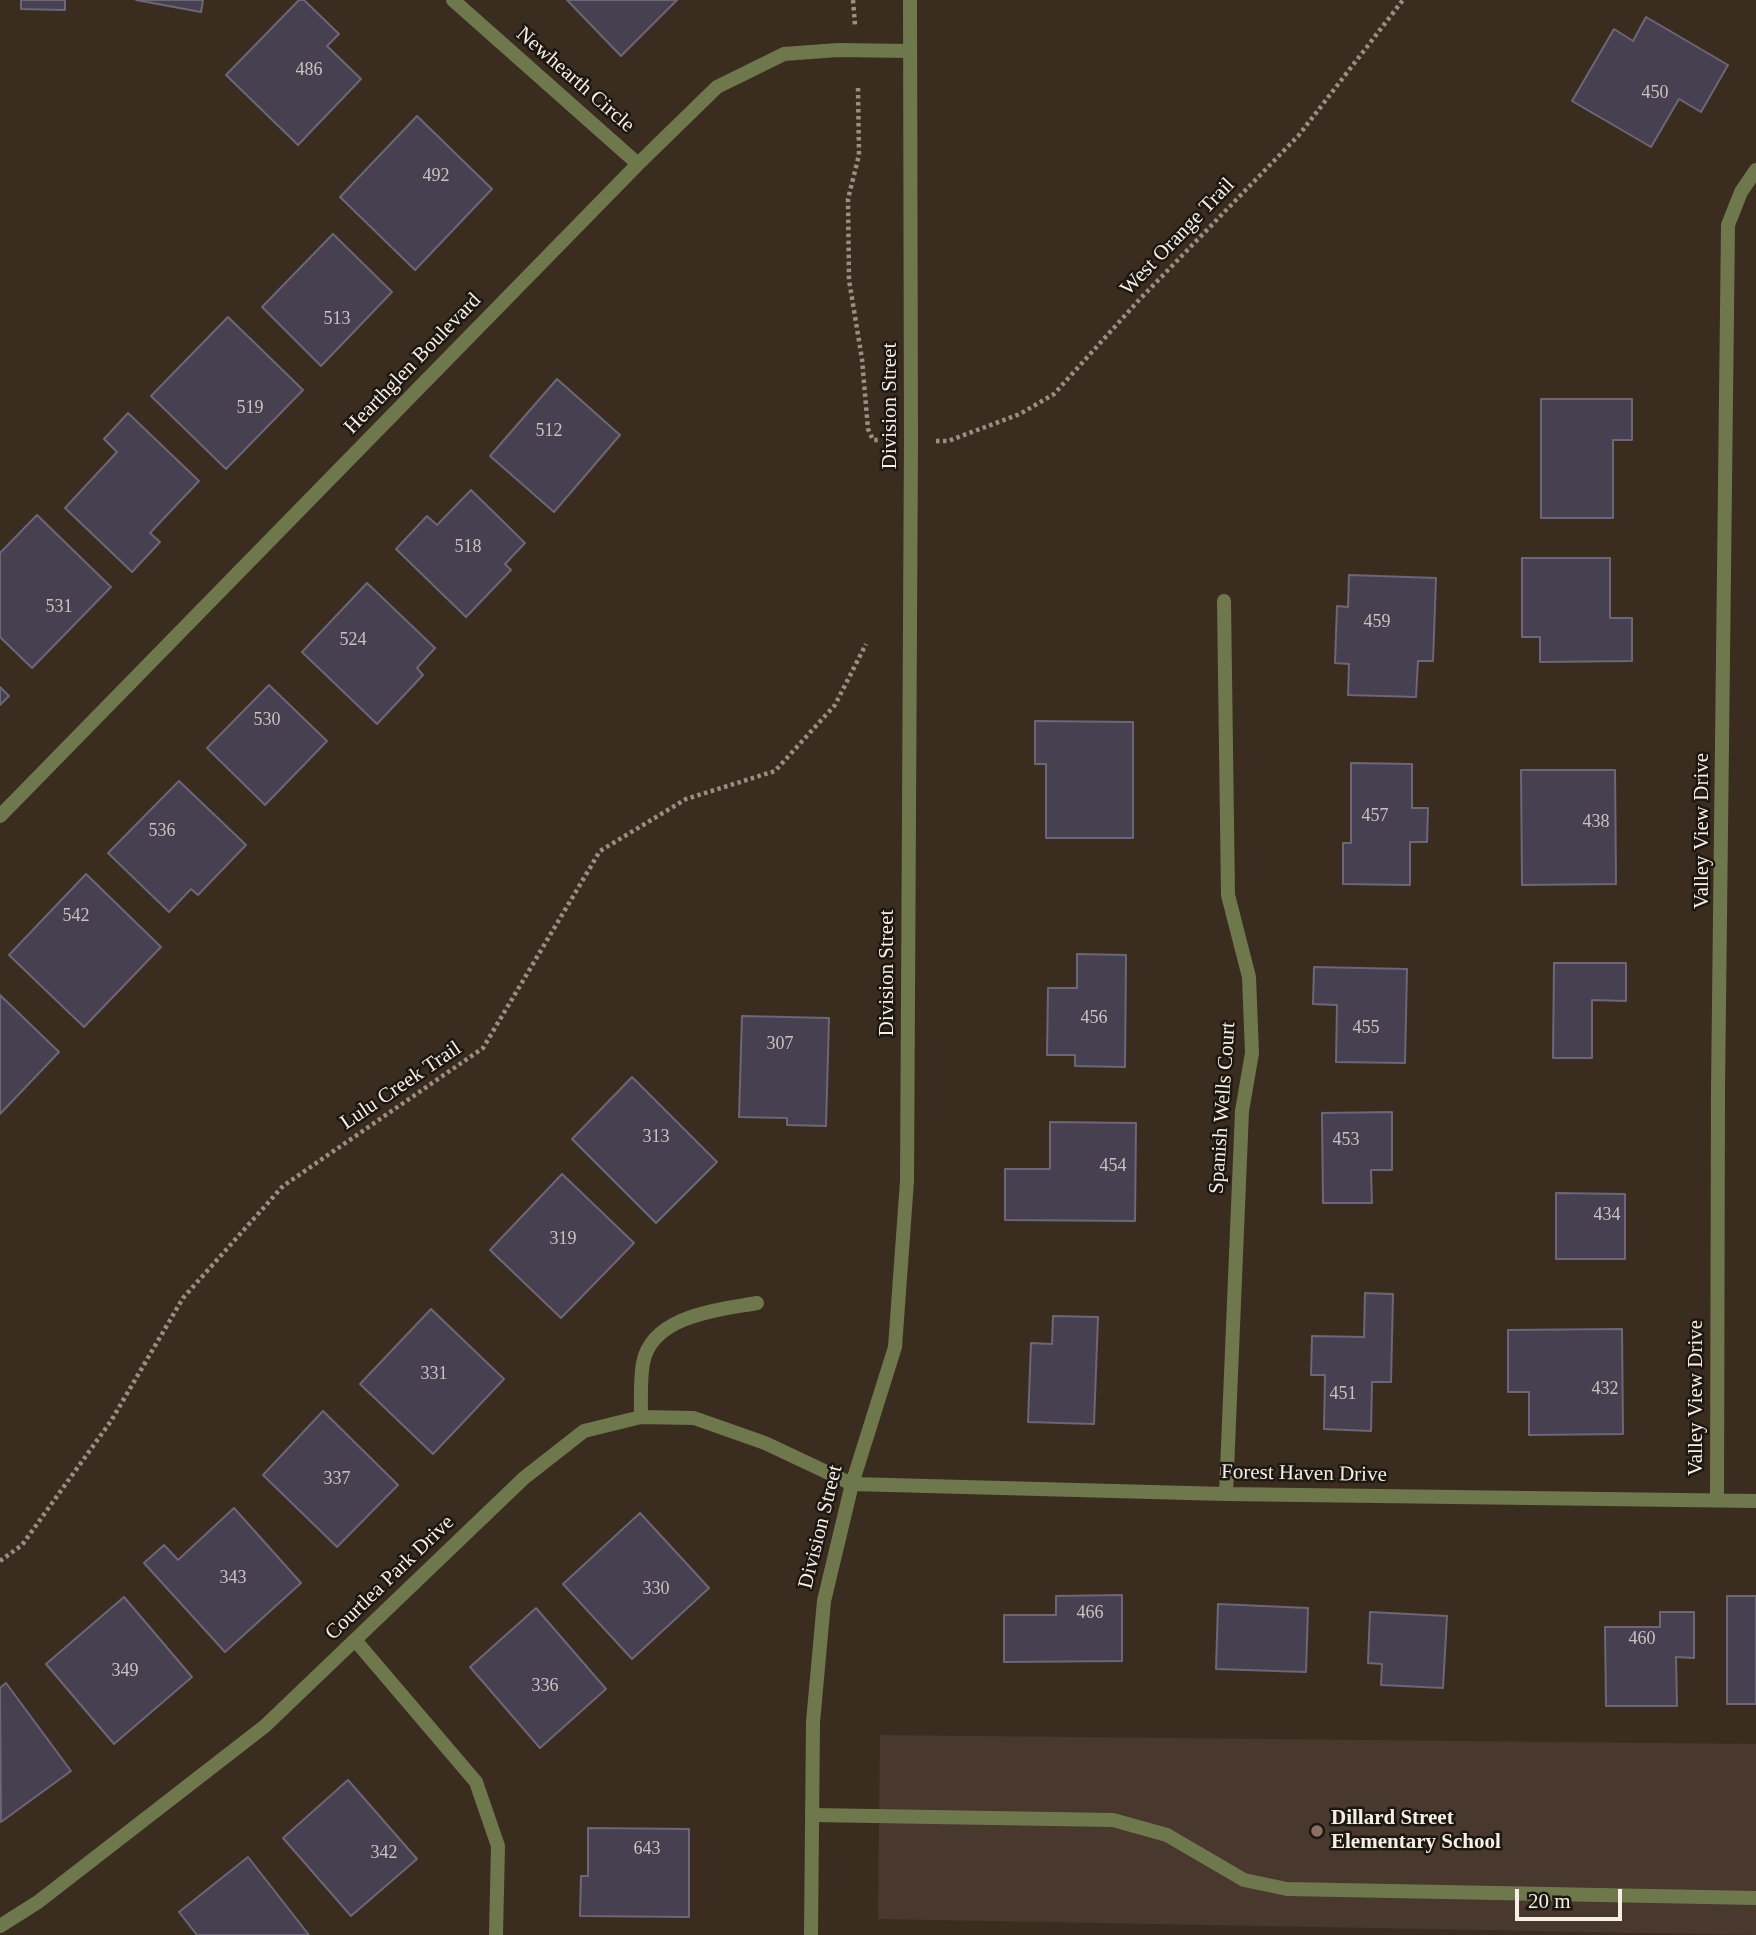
<!DOCTYPE html>
<html>
<head>
<meta charset="utf-8">
<style>
  body { margin:0 }
  #map { position:relative; width:1756px; height:1935px; overflow:hidden; background:#3a2d20; font-family:"Times New Roman",serif }
  canvas { display:block }
  .scale { position:absolute; left:1515px; top:1889px; width:107px; height:32px; box-sizing:border-box; border:4px solid #f7eee6; border-top:0; padding-left:9px; font-size:21px; line-height:24px; white-space:nowrap; color:#f7eee6; -webkit-text-stroke:5px #1d1711; paint-order:stroke }
</style>
</head>
<body>
<div id="map">
<canvas width="1756" height="1935"></canvas>
<div class="scale">20 m</div>
</div>
<script>
const c = document.querySelector('canvas').getContext('2d');
c.lineJoin = 'round';
function fillPath(path, color) { c.fillStyle = color; c.fill(path, 'evenodd'); }
function strokePath(path, color, width, dash) { c.strokeStyle = color; c.lineWidth = width; c.lineCap = dash ? 'butt' : 'round'; c.setLineDash(dash || []); c.stroke(path); }
function write(font, color, halo, rows, align = 'center') {
  c.font = font + ' "Times New Roman",serif'; c.lineWidth = 5; c.setLineDash([]); c.textBaseline = 'middle'; c.strokeStyle = halo; c.fillStyle = color; for (const [text, x, y, turn = 0] of rows) {
    c.save(); c.translate(x, y); c.rotate((+turn || 0) * Math.PI / 180); c.textAlign = isNaN(turn) ? turn : align; if (halo) c.strokeText(text, 0, 0); c.fillText(text, 0, 0); c.restore();
  }
}
const education = new Path2D(`
  M880 1735 1756 1744V1935L878 1919Z`);
const building = new Path2D(`
  M21 0H65V10L21 9Z
  M136 0H203L201 12Z
  M299 0H304L339 34 327 46 361 79 298 145 226 75Z
  M567 0H677L621 56Z
  M1646 17 1728 65 1701 112 1679 99 1651 147 1572 101 1614 29 1633 41Z
  M417 116 492 189 415 270 340 197Z
  M333 234 392 292 321 366 262 307Z
  M228 317 303 390 226 469 151 396Z
  M557 379 620 435 554 512 490 456Z
  M1541 399H1632V440H1613V518H1541Z
  M128 413 199 481 150 533 160 542 132 572 65 508 117 452 104 439Z
  M471 490 525 543 505 564 511 570 466 617 396 549 427 516 437 525Z
  M37 515 111 587 32 668 0 637V553Z
  M1522 558H1610V618H1632V661L1540 662V637H1522Z
  M1349 575 1436 578 1433 661H1418L1416 697 1348 695 1349 664 1335 663 1337 606 1348 607Z
  M367 583 435 648 417 668 423 675 377 724 302 652Z
  M269 685 327 741 265 805 207 748Z
  M0 687 9 696 0 705Z
  M1035 721 1133 722V838H1046V764H1035Z
  M1351 763 1412 764V808H1428L1427 842H1410V885L1343 884V843H1351Z
  M1521 770H1615L1616 884 1522 885Z
  M179 781 246 845 198 895 191 889 169 912 108 853Z
  M86 874 161 947 84 1027 9 955Z
  M1077 954 1126 955 1125 1067 1075 1066V1055H1047L1048 988H1077Z
  M1554 963H1626V1001L1592 1000V1058H1553Z
  M1314 967 1407 969 1405 1063 1336 1062 1337 1005 1313 1004Z
  M0 995 59 1052 0 1114Z
  M742 1016 829 1018 826 1126 787 1125V1118L739 1117Z
  M632 1077 717 1162 656 1223 572 1139Z
  M1392 1112V1170H1371L1372 1203H1323L1322 1113Z
  M1050 1122 1136 1123 1135 1221 1005 1220V1169H1050Z
  M562 1174 634 1243 561 1318 490 1250Z
  M1556 1193 1625 1194V1259H1556Z
  M1365 1293 1393 1294 1391 1382H1372L1371 1431 1324 1429 1325 1375H1311L1312 1336 1364 1337Z
  M431 1309 504 1379 433 1454 360 1384Z
  M1053 1316 1098 1317 1094 1424 1028 1422 1031 1343 1052 1344Z
  M1622 1329 1623 1434 1529 1435V1392H1508V1330Z
  M323 1411 398 1485 337 1547 263 1475Z
  M234 1508 301 1583 225 1652 144 1563 164 1545 178 1560Z
  M640 1513 709 1588 632 1659 563 1584Z
  M1122 1595V1661L1004 1662V1615H1056V1596Z
  M1727 1596H1756V1704H1727Z
  M124 1597 192 1677 114 1744 46 1664Z
  M1218 1604 1308 1608 1306 1672 1216 1669Z
  M536 1608 606 1689 540 1748 470 1667Z
  M1370 1612 1447 1616 1443 1688 1381 1685 1382 1664 1368 1663Z
  M1660 1612H1694V1658L1676 1657 1677 1706H1606L1605 1627H1660Z
  M6 1683 71 1771 1 1822 0 1688Z
  M348 1780 417 1859 351 1916 283 1838Z
  M588 1828 689 1829V1917L580 1916 581 1876H588Z
  M248 1857 309 1935H197L179 1912Z`);
const path = new Path2D(`
  M853 0 855 25
  M858 88 859 155 848 199 849 280 862 359 868 429 873 440H881
  M936 441H948L1020 414 1054 394 1139 300 1299 135 1403 0
  M0 1561 22 1545 111 1421 183 1298 283 1186 483 1048 600 851 686 799 775 771 835 705 866 644`);
const service = new Path2D(`
  M812 1815 1113 1820 1167 1835 1244 1880 1287 1889 1756 1898`);
const minor = new Path2D(`
  M453 0 638 164
  M1224 601 1228 895 1249 977 1252 1053 1242 1111 1226 1494
  M0 816 638 164 717 87 784 54 838 50 910 51
  M641 1417C641 1400 640 1380 643 1363 652 1315 719 1310 757 1303
  M1717 1500 1718 1089 1728 225 1741 192 1756 170
  M355 1640 476 1782 498 1846 496 1935
  M0 1926 38 1902 265 1726 524 1478 584 1431 641 1417 694 1418 765 1443 852 1484 1226 1494 1756 1501`);
const tertiary = new Path2D(`
  M811 1935 813 1722 824 1601 852 1484 895 1347 907 1181 911 440 910 0`);
const markers = [
  [1317,1831,7,"#8d6e63"]
];
const numberNames = [
  ["486",309,70],
  ["450",1655,93],
  ["492",436,176],
  ["513",337,319],
  ["519",250,408],
  ["512",549,431],
  ["518",468,547],
  ["531",59,607],
  ["459",1377,622],
  ["524",353,640],
  ["530",267,720],
  ["457",1375,816],
  ["438",1596,822],
  ["536",162,831],
  ["542",76,916],
  ["456",1094,1018],
  ["455",1366,1028],
  ["307",780,1044],
  ["313",656,1137],
  ["453",1346,1140],
  ["454",1113,1166],
  ["434",1607,1215],
  ["319",563,1239],
  ["331",434,1374],
  ["432",1605,1389],
  ["451",1343,1394],
  ["337",337,1479],
  ["343",233,1578],
  ["330",656,1589],
  ["466",1090,1613],
  ["460",1642,1639],
  ["349",125,1671],
  ["336",545,1686],
  ["643",647,1849],
  ["342",384,1853]
];
const streetNames = [
  ["Newhearth Circle",575,80,41],
  ["West Orange Trail",1178,237,-46],
  ["Hearthglen Boulevard",413,364,-46],
  ["Division Street",890,406,-90],
  ["Valley View Drive",1702,831,-90],
  ["Division Street",887,973,-90],
  ["Lulu Creek Trail",401,1086,-34],
  ["Spanish Wells Court",1223,1108,-86],
  ["Valley View Drive",1696,1398,-90],
  ["Forest Haven Drive",1304,1474,1],
  ["Division Street",821,1527,-76],
  ["Courtlea Park Drive",390,1578,-44]
];
const poiNames = [
  ["Dillard Street",1331,1819],
  ["Elementary School",1331,1843]
];
fillPath(education, '#48382d');
fillPath(building, '#464050');
strokePath(building, '#6c6678', 2);
strokePath(path, '#9a8f85', 4.5, [3.5, 3.5]);
strokePath(service, '#6f784c', 14);
strokePath(minor, '#6f784c', 14);
strokePath(tertiary, '#6f784c', 14);
for (const [x, y, r, color] of markers) { const dot = new Path2D(); dot.arc(x, y, r, 0, 2 * Math.PI); c.fillStyle = color; c.fill(dot); strokePath(dot, '#1d1711', 2.5); }
write('18px', '#cbc2c0', null, numberNames);
write('21px', '#f7eee6', '#1d1711', streetNames);
write('bold 21px', '#f7eee6', '#1d1711', poiNames, 'left');
</script>
</body>
</html>
